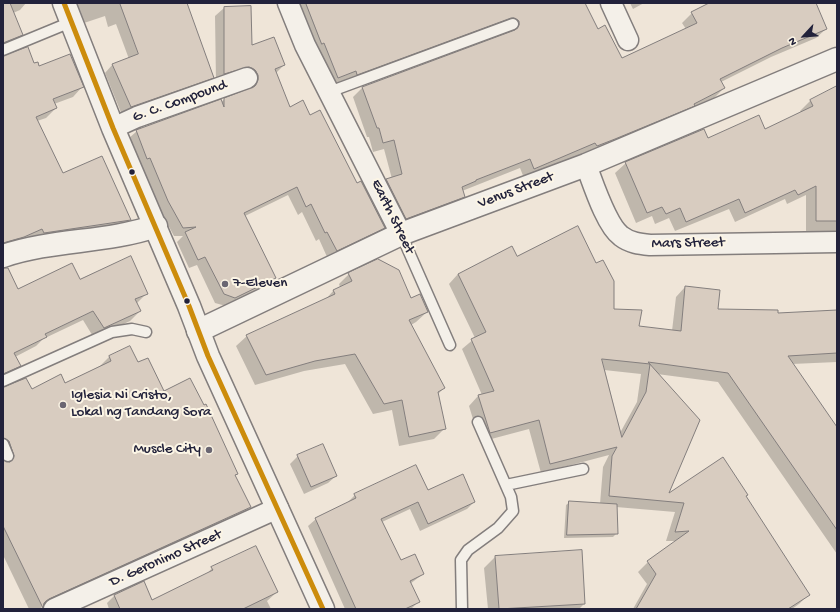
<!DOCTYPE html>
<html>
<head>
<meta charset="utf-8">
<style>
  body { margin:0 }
  #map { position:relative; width:840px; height:612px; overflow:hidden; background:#efe5d8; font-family:"Gochi Hand",sans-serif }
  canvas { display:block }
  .frame { position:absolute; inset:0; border:4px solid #22223b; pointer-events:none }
  .north { position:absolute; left:784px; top:16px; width:40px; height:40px; -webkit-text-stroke:3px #fcf5e5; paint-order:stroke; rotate:244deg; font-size:11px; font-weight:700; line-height:16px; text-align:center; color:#22223b }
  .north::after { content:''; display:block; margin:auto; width:14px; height:18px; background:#22223b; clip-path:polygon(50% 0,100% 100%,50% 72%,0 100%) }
</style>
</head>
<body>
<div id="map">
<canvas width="840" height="612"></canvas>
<div class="frame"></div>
<div class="north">N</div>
</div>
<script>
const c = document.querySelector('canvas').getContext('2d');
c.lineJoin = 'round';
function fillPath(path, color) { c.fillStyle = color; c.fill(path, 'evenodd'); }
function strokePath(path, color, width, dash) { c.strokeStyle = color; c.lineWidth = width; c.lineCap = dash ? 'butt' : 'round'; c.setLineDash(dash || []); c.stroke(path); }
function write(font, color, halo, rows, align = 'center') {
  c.font = font + ' "Gochi Hand",sans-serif'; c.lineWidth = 4; c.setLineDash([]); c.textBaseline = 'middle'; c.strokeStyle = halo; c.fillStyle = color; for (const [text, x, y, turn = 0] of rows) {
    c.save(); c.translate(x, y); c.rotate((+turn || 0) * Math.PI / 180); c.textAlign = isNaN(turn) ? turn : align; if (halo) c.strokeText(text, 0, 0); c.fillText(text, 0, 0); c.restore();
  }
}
const shadow = new Path2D(`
  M3 3H26L20 10 13 13 22 35 12 44 3 48Z
  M74 3H182L212 77 204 86 122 115 105 73 113 64 129 59 116 24 108 27 105 16 81 24Z
  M294 3H583L597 30 621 59 686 29 682 23 692 13 711 3H815L826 29 816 38 771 57 721 82 724 88 714 98 688 111 587 155 586 152 524 178 520 168 462 191 464 196 455 206 396 228 377 190 387 180 392 179 384 149 373 152 369 137H367L353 97 362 88 509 33 508 29 348 83 347 80 328 87Z
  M630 3H644L633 9Z
  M250 7 251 46 284 65 276 73 289 109 310 116 384 228 375 236 328 259 319 239 316 241 302 212 298 215 288 195 245 216 275 277 266 286 226 306 215 303 197 265 189 268 177 242 183 236H174L160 210 142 166 139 167 128 139 137 131 221 102 225 99 248 91 250 84 216 82 215 16 224 8Z
  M3 57 34 64 82 87 73 97 54 104 56 108 46 118 37 121 62 175 129 220 120 229 3 250Z
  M837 87V231H806V195L787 204 785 199 735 222 729 209 675 231 669 218 655 224 652 216 636 223 615 173 626 163 708 140 765 131 801 113 800 111 810 101Z
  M516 257 613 310 638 327 672 331 676 297 685 287 717 310 777 314 837 310V362L792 364 837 429V554L718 382 657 374 666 496 745 497 808 595 799 604 792 609H633L647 584 638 572 648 562 677 541H666L675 512 616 507 617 533 613 537 564 538 566 505 570 502 600 504 603 467 609 455 541 473 529 429 480 442 469 406 478 396 482 395 462 349 475 338 449 284 458 274ZM604 370 641 374 637 402 620 433Z
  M349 274 411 299 427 312 416 322 411 325 444 388 438 394 444 429 434 439 399 446 392 410 373 414 345 364 304 371 255 385 236 346 247 336 325 300 334 290 340 287 339 284Z
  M80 281 146 294 136 304 140 311 130 321 94 338 83 320 43 339 36 346 15 357 20 366 10 375 3 378V294Z
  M129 347 137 364 237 474 235 476 250 507 240 517 42 606 41 609H29L3 555V388L31 390 65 384 100 366 109 357Z
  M298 456 336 476 328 483 304 494 290 464Z
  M416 466 428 492 474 502 467 509 420 531 410 509 382 522 400 562 423 574 410 584 418 602 411 609H345L308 526 316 519 347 503 355 495Z
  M495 557 584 604 579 609H488L484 568Z
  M212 568 277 592 267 601 271 609H109L107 603 114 596 146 603 206 575Z`);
const building = new Path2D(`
  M3 3H10L23 35 3 43Z
  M120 3H187L214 78 131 107 112 64 138 54Z
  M306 3H585L598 29 605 25 622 58 697 23 691 12 709 3H816L827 29 782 48 720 79 725 88 694 104 695 106 615 139 597 146 595 143 534 169 530 159 476 180V181L462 187 465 197 406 219 386 179 402 174 394 140 383 143 379 128H377L362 87 515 30 519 25V21L514 18H511L357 75 356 71 338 78 324 43 322 44Z
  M251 6 252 45 274 37 285 65 275 69 290 107 303 100 310 115 320 110 357 183 361 181 385 228 337 251 327 232 325 233 311 204 306 207 297 187 244 213 276 278 235 298 224 294 205 257 198 260 185 232 196 227 183 228 168 201 150 158 147 159 136 130 221 99 224 107V98L255 86 258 80V75L255 70 249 67 224 74V7Z
  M28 47 34 63 38 62 39 66 70 54 84 87 53 99 57 108 36 117 63 173 102 156 131 220 44 233 42 229 24 237 3 243V56Z
  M837 86V221H816V186L798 195 795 190 745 213 739 199 686 222 680 208 666 214 662 207 647 213 625 162 704 129 708 138 759 115 765 129 813 106 810 100Z
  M578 226 596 263 603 260 614 281V309L642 310 639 326 681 331 685 286 720 290 718 309 778 310V313L837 310V353L788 356 837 427V530L728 373 648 362 700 420 669 493 723 457 748 495 746 496 810 595 788 609H636L656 574 647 561 689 531 675 532 684 503 609 496 612 456 617 447 550 464 539 420 490 433 478 395 494 391 471 339 486 332 458 274 512 246 517 256ZM602 359 650 364 646 392 622 437Z
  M131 256 148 294 135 299 141 311 104 328 93 311 45 334 47 337 14 353 21 366 3 374V268H8L18 289 72 263 80 279Z
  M378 259 399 270 411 298 420 294 428 312 409 320 445 388 438 392 446 429 409 437 402 400 384 404 355 354 315 361 266 375 246 335 335 294 333 290 352 281 348 273Z
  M130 346 138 362 148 358 164 391 190 378 204 405 206 404 238 474 235 475 251 507 49 599 44 603 43 608 3 526V460L10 462 14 456 9 441 3 438V387L26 378 32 389 61 374 65 383 111 361 109 356Z
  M323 444 337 476 311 487 297 455Z
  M416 465 428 490 463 474 475 502 428 524 418 502 381 519 401 560 415 554 424 574 410 581 420 602 405 609H356L315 518 356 498 354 494Z
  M569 501 617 504 618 534 567 535Z
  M256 546 278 592 243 609H120L114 595 144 581 152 600 213 570 211 567Z
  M582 550 585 604 499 609 495 556Z`);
const service = new Path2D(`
  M3 50 71 22
  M329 92 513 24
  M401 234 450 345
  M3 381 112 332 132 329 146 332
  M3 444 8 456
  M506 485 583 469
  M462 609 461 560 468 550 498 528 513 511 511 497 478 422`);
const minor = new Path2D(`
  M288 3 305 45 401 234
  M611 3 628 40
  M113 128 137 117 247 78
  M586 165C593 183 606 225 621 236 630 243 640 244 650 245L837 242
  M54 609 278 508`);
const tertiary = new Path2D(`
  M3 256C53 239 106 243 156 226
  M198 331 401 234 586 165 837 59`);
const secondary = new Path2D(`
  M64 3 113 128 189 306 208 356 323 609`);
const bus1 = new Path2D(`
  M64 3 113 128 189 306 208 356 323 609`);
const markers = [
  [132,172,3.5,"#22223b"],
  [225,284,4,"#6a6672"],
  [187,301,3.5,"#22223b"],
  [63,405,4,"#6a6672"],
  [209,450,4,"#6a6672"]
];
const streetNames = [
  ["G. C. Compound",180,102,-20],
  ["Venus Street",516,191,-21],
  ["Earth Street",392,217,64],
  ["Mars Street",688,244,-1],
  ["D. Geronimo Street",166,559,-24]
];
const poiNames = [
  ["7-Eleven",233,284],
  ["Iglesia Ni Cristo,",71,396],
  ["Lokal ng Tandang Sora",71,413],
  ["Muscle City",201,450,"right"]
];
fillPath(shadow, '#0003');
fillPath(building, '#d8ccc0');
strokePath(building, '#837e7d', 1);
strokePath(service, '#837e7d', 13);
strokePath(minor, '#837e7d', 23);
strokePath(tertiary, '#837e7d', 25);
strokePath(secondary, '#837e7d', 25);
strokePath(service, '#f4f0e9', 10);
strokePath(minor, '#f4f0e9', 20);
strokePath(tertiary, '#f4f0e9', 22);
strokePath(secondary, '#f4f0e9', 22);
strokePath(bus1, '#cc8c0c', 5);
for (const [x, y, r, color] of markers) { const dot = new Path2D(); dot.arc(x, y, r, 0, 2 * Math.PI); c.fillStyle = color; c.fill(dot); strokePath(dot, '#fcf5e5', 1.5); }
write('15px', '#22223b', '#fcf5e5', streetNames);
write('15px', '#22223b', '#fcf5e5', poiNames, 'left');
</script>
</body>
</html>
